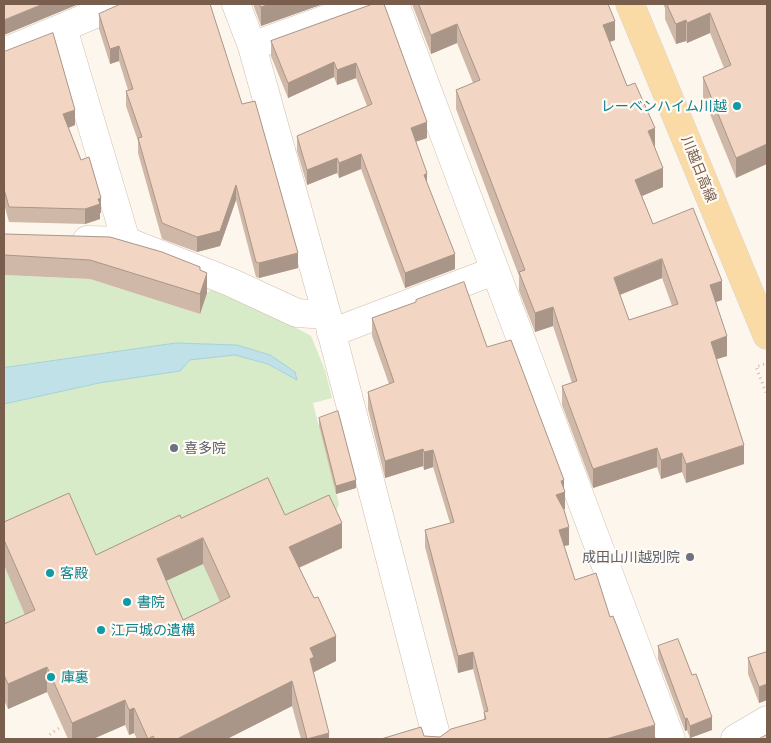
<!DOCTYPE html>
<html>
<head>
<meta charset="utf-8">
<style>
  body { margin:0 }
  #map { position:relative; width:771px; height:743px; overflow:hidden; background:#fdf6ec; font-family:Ubuntu,sans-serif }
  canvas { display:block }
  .frame { position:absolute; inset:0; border:5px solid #795d4d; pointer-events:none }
</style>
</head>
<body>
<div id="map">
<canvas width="771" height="743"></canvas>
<div class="frame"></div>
</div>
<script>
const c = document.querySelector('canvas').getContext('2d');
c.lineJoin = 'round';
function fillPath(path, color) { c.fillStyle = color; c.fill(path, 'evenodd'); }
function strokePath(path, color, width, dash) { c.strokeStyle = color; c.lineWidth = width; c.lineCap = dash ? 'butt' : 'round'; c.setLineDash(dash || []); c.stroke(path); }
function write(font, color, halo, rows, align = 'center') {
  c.font = font + ' Ubuntu,"Noto Sans JP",sans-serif'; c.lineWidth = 4.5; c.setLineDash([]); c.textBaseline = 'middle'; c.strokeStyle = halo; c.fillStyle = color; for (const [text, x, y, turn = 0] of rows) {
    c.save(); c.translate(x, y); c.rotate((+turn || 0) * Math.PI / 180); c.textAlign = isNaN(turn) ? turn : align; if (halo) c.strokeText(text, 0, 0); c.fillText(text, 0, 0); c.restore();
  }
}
const green = new Path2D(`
  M4 275 90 279 200 314 207 293 213 288 253 304 311 336 325 370 332 398 313 403 339 504 329 529 139 562 4 547V404L99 383 180 371 190 360 235 355 268 364 297 380 270 355 237 345 176 343 4 368Z
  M203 564 250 576 211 650 169 613 161 583Z
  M4 565 35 636 4 649Z`);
const water = new Path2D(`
  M176 343 237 345 270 355 295 372 297 380 268 364 235 355 190 360 180 371 99 383 4 404V368Z`);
const path = new Path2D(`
  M764 364 756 367 767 395
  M48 739 49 735 62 726`);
const minor = new Path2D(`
  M236 4 252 46 327 315
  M395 4 671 739
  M63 28 126 241
  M252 46 368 4
  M4 52 119 4
  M87 240 126 241 230 282 297 313 327 315 437 739
  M331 333 494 271
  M735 739 767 720`);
const major = new Path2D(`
  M630 4 767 335`);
const wall = new Path2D(`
  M253 4H323L261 26Z
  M373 4 427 138 416 142 427 184 455 269 405 288 361 169 339 178 337 173 307 185 297 151V136L367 106 356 78 337 85 334 77 288 98 271 56V41Z
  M412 4H608L615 40 610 42 627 86 655 147 663 187 642 196 653 224 722 300 716 302 727 356 716 359 744 464 686 483 682 472 661 479 657 467 593 488 562 405V386L572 383 553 326 535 332 519 291V276L456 109V90L473 83 457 43 431 54ZM662 278 672 306 629 320 620 295Z
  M663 4H767L736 178 703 97V77L724 68 710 33 687 43 686 41 676 44 665 19V8Z
  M99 14 242 104 298 268 259 278 256 277 236 200 220 246 197 252 162 239 138 153V141L126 106V91L128 90 119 61 110 64 99 29Z
  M4 52 75 125 68 128 101 213H100V219L85 224 9 222 4 204Z
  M4 234 200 270 207 293 200 314 90 279 4 275Z
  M416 300 487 347 564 488 565 509H564L569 545 564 546 575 580 610 617 655 739H381L424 736 440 737 484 720V712L473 669 458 673 425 547V530L450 523 433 467 424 470 423 466 385 478 368 409V392L389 384 372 336V318L416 303Z
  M319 418 356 488 336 494 319 426Z
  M285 515 342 548 299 568 336 661 314 672V676L329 739H301L292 706 227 739H137L134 733 129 735 125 725 93 739H68L47 692 8 709 4 700V624L25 615 4 565V522L96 555 181 518ZM203 564 220 602 183 620 166 581Z
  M658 646 712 730 690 738 687 730 685 731 658 659Z
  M767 652V700L759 703 748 674V658Z`);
const shadedWall = new Path2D(`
  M43 4H79L4 35V20Z
  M270 4H323L261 26V7Z
  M710 13V33L687 43V23Z
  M686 20V41L676 44V24Z
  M615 21V40L603 44V25Z
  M457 24V43L431 54V35Z
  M119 46V61L110 64V49Z
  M334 62V77L288 98V83Z
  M356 63V78L337 85V70Z
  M75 110V125L63 130V114Z
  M427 122V138L411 143V128Z
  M655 128V147L648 131Z
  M767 144V164L736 178V158Z
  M361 154V169L339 178V163Z
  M337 158V173L307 185V170Z
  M663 168V187L635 199V180Z
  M427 173V188L424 175Z
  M236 185V200L220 246 197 252V237Z
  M101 198V213H100V219L85 224V209L98 199Z
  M298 253V268L259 278V263Z
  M455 254V269L405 288V273Z
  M662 259V278L614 297V278Z
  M207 273V293L200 314V294Z
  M722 281V300L710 304V285Z
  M553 307V326L535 332V313Z
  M727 336V356L711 361V342Z
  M744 445V464L686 483V464Z
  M657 448V467L593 488V469Z
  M423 449V466L385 478V461Z
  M433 450V467L424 470V452Z
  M682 453V472L661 479V460Z
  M356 480V488L336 494V486Z
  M564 480V492H565V509L556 512V495L561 481Z
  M342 523V548L289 572V547Z
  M569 527V545L559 547V530Z
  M203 538V564L157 585V559Z
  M336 636V661L314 672V683L310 685V648Z
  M473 652V669L458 673V656Z
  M47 667V692L8 709V684Z
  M292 681V706L227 739H177Z
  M767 684V700L759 703V687Z
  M125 700V725L93 739H72V723Z
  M134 708V733L129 735V710Z
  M712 717V730L690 738V726Z
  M687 718V730L685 731V719Z
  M655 725V739H606Z
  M329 733V739H307Z`);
const building = new Path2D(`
  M4 4H43L4 20Z
  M121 4H210L242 104 255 101 298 253 259 263 256 262 236 185 220 231 197 237 162 223 138 138 142 137 126 91 133 89 119 46 110 49 99 14Z
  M260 4H270L261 7Z
  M373 4H384L427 122 411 128 427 173 424 175 455 254 405 273 361 154 339 163 337 158 307 170 297 136 372 104 356 63 337 70 334 62 288 83 271 41Z
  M419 4H608L615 21 603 25 627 86 635 83 655 128 648 131 663 168 635 180 653 224 693 208 722 281 710 285 727 336 711 342 744 445 686 464 682 453 661 460 657 448 593 469 562 386 577 381 553 307 535 313 519 272 525 270 456 90 480 80 457 24 431 35ZM662 259 678 304 629 320 614 278Z
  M667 4H767V144L736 158 703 77 731 65 710 13 687 23 686 20 676 24Z
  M53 33 75 110 63 114 81 160 89 157 101 198 98 199 100 204 85 209 9 207 4 189V52Z
  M4 234 110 237 162 252 200 267V270L207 273 200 294 90 260 4 255Z
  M464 282 487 347 511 340 564 480 561 481 565 492 556 495 564 510 569 527 559 530 575 580 596 573 610 617 613 616 655 725 606 739H381L421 727 424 736 440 737 451 729 486 719 484 712 488 711 473 652 458 656 425 530 454 522 433 450 424 452 423 449 385 461 368 392 394 382 372 318 416 302V300Z
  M338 411 356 480 336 486 319 418Z
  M268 478 285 515 329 495 342 523 289 547 314 598 318 597 336 636 310 648 314 657 310 659 329 733 307 739 292 681 177 739H155L153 736 148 739 134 708 129 710 125 700 72 723 47 667 8 684 4 675V624L35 610 4 540V522L69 493 96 555 180 515 181 518ZM203 538 230 597 183 620 157 559Z
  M678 639 692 675 696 674 712 717 690 726 687 718 685 719 658 646Z
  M767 652V684L759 687 748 658Z
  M767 735V739H762L761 738Z`);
const markers = [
  [737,106,5,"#0f9aa8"],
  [174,448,5,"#6b7280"],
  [690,557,5,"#6b7280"],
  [50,573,5,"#0f9aa8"],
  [127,602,5,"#0f9aa8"],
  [101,630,5,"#0f9aa8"],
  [51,677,5,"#0f9aa8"]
];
const cultureNames = [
  ["レーベンハイム川越",727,106,"right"],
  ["客殿",60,573],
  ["書院",137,602],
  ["江戸城の遺構",111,630],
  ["庫裏",61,677]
];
const streetNames = [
  ["川越日高線",699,169,68]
];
const worshipNames = [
  ["喜多院",184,448],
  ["成田山川越別院",680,557,"right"]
];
fillPath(green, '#d7ebc9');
fillPath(water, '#bfe1e7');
strokePath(water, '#a5d1d9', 1);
strokePath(minor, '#d0beb0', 29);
strokePath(major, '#d9d2cd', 29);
strokePath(path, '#d8b9a5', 3, [1, 4]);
strokePath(minor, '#fff', 28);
strokePath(major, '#fadba6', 28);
fillPath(wall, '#d0b8a8');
fillPath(shadedWall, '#a99688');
fillPath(building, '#f2d6c3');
strokePath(building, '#a99688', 1);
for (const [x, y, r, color] of markers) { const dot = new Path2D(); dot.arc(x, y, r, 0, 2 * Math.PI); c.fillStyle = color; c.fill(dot); strokePath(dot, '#fffaf3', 2); }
write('14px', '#0d838f', '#fffaf3', cultureNames, 'left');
write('14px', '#795d4d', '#fffaf3', streetNames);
write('14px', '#5b616d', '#fffaf3', worshipNames, 'left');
</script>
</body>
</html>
